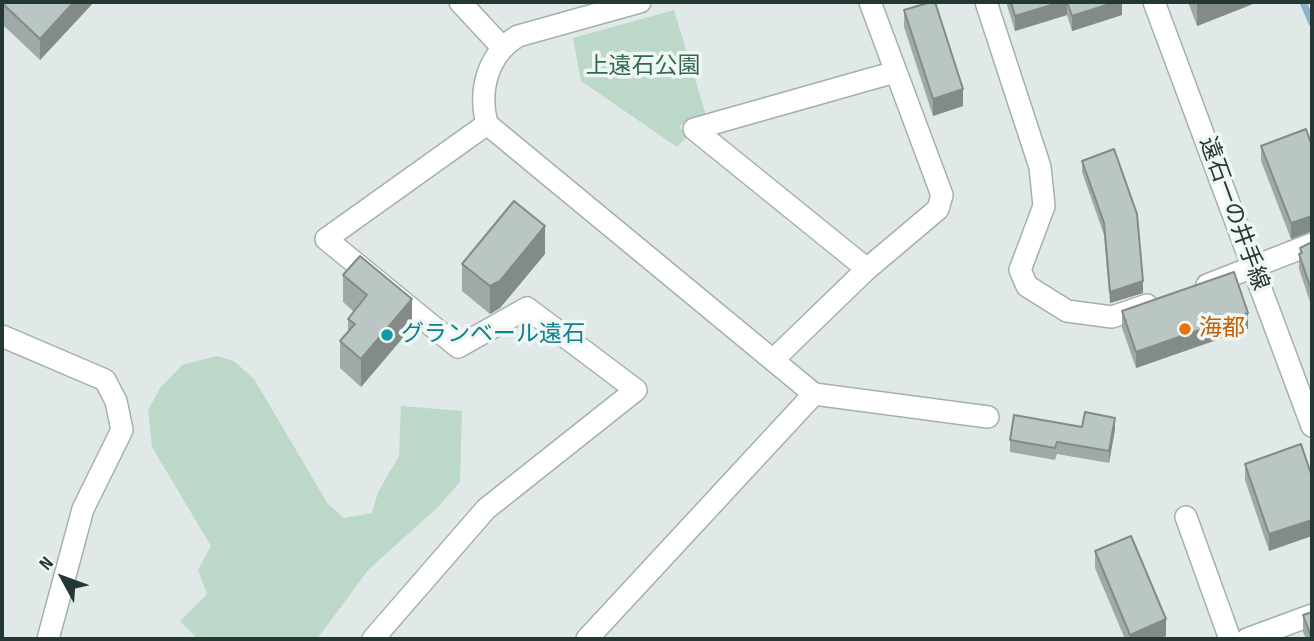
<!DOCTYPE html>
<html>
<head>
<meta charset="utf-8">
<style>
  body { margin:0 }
  #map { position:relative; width:1314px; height:641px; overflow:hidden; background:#e0e9e7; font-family:"Sofia Sans Condensed",sans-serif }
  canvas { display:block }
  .frame { position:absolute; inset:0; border:4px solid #233735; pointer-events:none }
  .north { position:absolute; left:28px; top:543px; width:70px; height:70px; -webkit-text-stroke:5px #f0f6f4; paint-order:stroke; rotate:311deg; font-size:19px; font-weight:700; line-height:28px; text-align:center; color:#233735 }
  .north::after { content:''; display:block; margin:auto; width:24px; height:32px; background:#233735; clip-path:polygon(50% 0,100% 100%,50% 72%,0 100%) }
</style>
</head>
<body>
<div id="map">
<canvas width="1314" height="641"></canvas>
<div class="frame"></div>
<div class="north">N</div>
</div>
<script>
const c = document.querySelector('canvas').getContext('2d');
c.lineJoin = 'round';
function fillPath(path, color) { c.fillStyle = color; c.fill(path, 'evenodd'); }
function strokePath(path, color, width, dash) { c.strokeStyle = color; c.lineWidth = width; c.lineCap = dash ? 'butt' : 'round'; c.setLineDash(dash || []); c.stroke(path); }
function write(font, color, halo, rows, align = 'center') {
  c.font = font + ' "Sofia Sans Condensed","Noto Sans JP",sans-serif'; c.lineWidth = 7; c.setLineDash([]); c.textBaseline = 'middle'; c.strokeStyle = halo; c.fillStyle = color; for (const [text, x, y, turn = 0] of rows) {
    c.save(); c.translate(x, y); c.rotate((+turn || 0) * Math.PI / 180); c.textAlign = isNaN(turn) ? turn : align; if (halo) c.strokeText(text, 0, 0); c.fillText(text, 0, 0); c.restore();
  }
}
const green = new Path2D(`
  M674 10 706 115 679 126 687 137 677 147 581 81 573 38Z
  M217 356 234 361 254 379 328 504 344 518 372 513 378 492 399 456 401 406 462 411 460 482 437 508 369 569 317 639H198L180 621 207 594 198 570 211 546 152 447 148 410 160 388 182 365Z`);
const stream = new Path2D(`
  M1303 2 1312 23`);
const minor = new Path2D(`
  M460 2 501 46
  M640 2 518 36C488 54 478 90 487 124L814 394 988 417
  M986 2 1040 167 1044 206 1020 270 1027 286 1067 311 1112 317 1147 305
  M1154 2 1312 426
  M867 269 694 129 895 72
  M1207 285 1312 244
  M2 336 105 380 116 401 122 430 83 509 48 639
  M774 359 867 269 938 209 942 195 870 2
  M1186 517 1230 639
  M373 639 486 509 636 390 527 308 458 347 326 239 487 124
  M587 639 814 394
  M1247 639 1312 615`);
const wall = new Path2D(`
  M2 2H94L40 60 2 24Z
  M1006 2H1122V15L1072 31 1067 15 1015 31Z
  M1188 2H1258L1197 26Z
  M904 10 963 106 933 116 904 27Z
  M1261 146H1312V231L1291 239 1261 161Z
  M1082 161 1143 293 1110 303 1104 235 1082 172Z
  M1312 242V308L1299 269V254L1300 253V248Z
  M545 254 500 308 490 314 462 291V264Z
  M343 275 412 327 361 387 340 368V341L348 331V319L354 312 343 302Z
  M1122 311 1248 329 1136 368 1122 328Z
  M1082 427 1115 429 1109 463 1057 454 1055 460 1010 452V440Z
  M1245 464 1312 477 1269 551 1245 480Z
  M1095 551 1166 636 1159 639H1125L1095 568Z
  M1303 615 1312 639H1306L1303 632Z`);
const shadedWall = new Path2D(`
  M74 2H94L40 60V39Z
  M1061 2H1067V15L1015 31V16Z
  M1116 2H1122V15L1072 31V16Z
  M1204 2H1258L1197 26V4Z
  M963 89V106L933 116V99Z
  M1312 216V231L1291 239V223Z
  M545 226V254L500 308 490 314V286Z
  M1143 281V293L1110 303V292Z
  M412 299V327L361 387V359Z
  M1248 313V329L1136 368V352Z
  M1115 418V429L1109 463V451Z
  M1312 520V536L1269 551V534Z
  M1166 619V636L1159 639H1130V635Z`);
const building = new Path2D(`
  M2 2H74L40 39 2 3Z
  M931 2H935L963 89 933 99 904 10Z
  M1011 2H1061L1015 16Z
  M1067 2H1116L1072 16Z
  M1306 129 1312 146V216L1291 223 1261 146Z
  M1114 149 1137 214 1143 281 1110 292 1104 223 1082 161Z
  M514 201 545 226 500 281 490 286 462 264Z
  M1312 242V292L1299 254 1302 253 1300 248Z
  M360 256 412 299 361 359 340 341 355 324 348 319 367 295 343 275Z
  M1234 272 1248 313 1136 352 1122 311Z
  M1085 412 1115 418 1109 451 1057 442 1055 448 1010 440 1014 415 1082 427Z
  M1301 444 1312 477V520L1269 534 1245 464Z
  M1131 536 1166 619 1130 635 1095 551Z
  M1312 612V639L1303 615Z`);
const markers = [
  [1185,329,7,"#e8710a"],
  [387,335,7,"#0f9aa8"]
];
const parkNames = [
  ["上遠石公園",643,67]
];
const streetNames = [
  ["遠石一の井手線",1233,214,70]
];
const foodNames = [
  ["海都",1199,329]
];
const cultureNames = [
  ["グランベール遠石",401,335]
];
fillPath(green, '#bcd8c8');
strokePath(stream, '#8fb4c8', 7);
strokePath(minor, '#a4b0ae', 24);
strokePath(minor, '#fff', 21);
fillPath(wall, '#9faaa8');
fillPath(shadedWall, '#828b88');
fillPath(building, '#b9c6c3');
strokePath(building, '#828b88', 2);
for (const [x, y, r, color] of markers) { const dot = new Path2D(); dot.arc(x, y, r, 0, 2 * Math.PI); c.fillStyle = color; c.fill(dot); strokePath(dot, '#f0f6f4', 2.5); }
write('23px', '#336951', '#f0f6f4', parkNames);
write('23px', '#233735', '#f0f6f4', streetNames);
write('23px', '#c56008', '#f0f6f4', foodNames, 'left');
write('23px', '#0d838f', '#f0f6f4', cultureNames, 'left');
</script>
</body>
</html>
